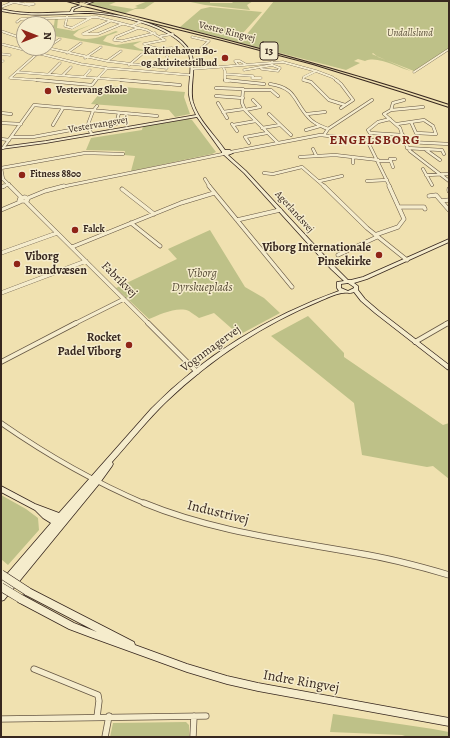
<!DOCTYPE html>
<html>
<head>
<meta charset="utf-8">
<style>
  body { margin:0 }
  #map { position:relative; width:450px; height:738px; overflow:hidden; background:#f0e1b0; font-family:Alegreya,serif }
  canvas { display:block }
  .frame { position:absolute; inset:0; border:2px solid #37271f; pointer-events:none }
  .north { position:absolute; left:16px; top:16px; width:40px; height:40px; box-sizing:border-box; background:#f5eccc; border:1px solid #a99d87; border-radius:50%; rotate:90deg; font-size:11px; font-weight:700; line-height:16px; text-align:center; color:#37271f }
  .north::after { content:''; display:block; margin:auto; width:14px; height:18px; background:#8f2418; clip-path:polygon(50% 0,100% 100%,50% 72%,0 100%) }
</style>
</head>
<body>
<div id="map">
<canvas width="450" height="738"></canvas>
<div class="frame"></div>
<div class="north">N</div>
</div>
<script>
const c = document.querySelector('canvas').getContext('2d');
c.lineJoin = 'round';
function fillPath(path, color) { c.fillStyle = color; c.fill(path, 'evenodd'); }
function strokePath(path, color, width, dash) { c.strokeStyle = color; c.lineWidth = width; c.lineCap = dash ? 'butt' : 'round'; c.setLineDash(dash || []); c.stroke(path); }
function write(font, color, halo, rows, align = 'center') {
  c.font = font + ' Alegreya,serif'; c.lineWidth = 3; c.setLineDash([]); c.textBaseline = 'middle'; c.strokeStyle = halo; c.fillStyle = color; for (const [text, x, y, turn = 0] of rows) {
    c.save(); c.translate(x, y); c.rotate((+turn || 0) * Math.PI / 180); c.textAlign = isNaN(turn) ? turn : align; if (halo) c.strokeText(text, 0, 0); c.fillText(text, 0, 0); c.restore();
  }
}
const green = new Path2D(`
  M96 1H118L109 5 133 9 138 7 135 6 148 1H156L144 9H135L123 14 86 4Z
  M186 1H210V3H232L234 1H253L247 5 250 10 205 5Z
  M274 1H449V48L414 71 378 57 373 53 372 54 411 71C398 68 378 55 365 61L358 59 354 61 360 63 346 70 180 27 201 9 210 7 262 12 243 33 244 34 240 40 245 35 257 36 247 34Z
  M55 18H58L57 28 74 31 93 24 79 30 73 35C85 44 103 36 116 31L118 32 107 36 103 41 116 45 142 41 133 45C147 55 168 53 184 52L182 53C136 54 93 42 48 35V29L54 25Z
  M111 86 185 92 184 97 190 114 175 117 169 110 91 104 104 88Z
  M189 119 192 120 216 152 212 154 131 171 135 156 124 155 125 151 86 150 91 138 142 130 143 126Z
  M210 230 245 287 264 298 280 313 239 335 214 313 199 318C196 316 192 313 189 311 177 306 159 315 149 319L116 288 177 259 168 249Z
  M308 316 344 353V357L443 425 449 423V479L433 466 427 467 362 455 354 403 271 336Z
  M1 495 26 509 38 518 39 530 8 565 1 559Z
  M333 714 433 729 449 732V737H408L402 735 330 732Z
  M186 722 189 725V737H110L113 723Z`);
const streetFar4 = new Path2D(`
  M8 1 29 5 34 4H26
  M1 7 14 2
  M67 17 65 26 72 28 92 17
  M110 21 83 34H98L122 24
  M17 22 21 19 97 17 147 30 165 40 144 44C153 49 162 49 172 48
  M132 26 140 22
  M138 28 116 37 114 40 122 41 155 33
  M1 31 24 39
  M161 36 173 34
  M1 44 81 64 107 68 190 75
  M48 47 60 39
  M48 48 107 61 167 68
  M67 53 81 43
  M1 54 10 55
  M190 54 198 51 209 41 192 37
  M85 58 101 47
  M107 61 121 51
  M1 62 3 61
  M129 65 142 54
  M238 65 235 61H240L245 64
  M223 67 225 71V81H229
  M260 67 262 69 278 71 280 68 272 65V62
  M166 69 168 63 167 56
  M192 69 283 62 316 71 332 77 338 81
  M244 70 272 65
  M17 72 134 81
  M414 72 449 49
  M49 74 60 63
  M225 74 253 76V78
  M63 75 71 67
  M84 77 90 70
  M10 78 49 81
  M10 78 38 53
  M252 78H261
  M95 81 107 68
  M308 81 303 80 304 77 316 71`);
const streetFar3 = new Path2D(`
  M37 80 92 85 96 80
  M121 80 180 85
  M225 80 264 84
  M304 80 311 82 329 100 345 105
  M336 80 341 84 353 100 341 108
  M270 84C297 88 293 101 309 118 314 124 321 126 328 129
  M216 88 243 89 242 103 245 110 278 143
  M243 90H271L278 96
  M216 96 243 98
  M218 103 227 118
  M245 110 260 107 253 100
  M391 110 393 103 404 100
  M223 112 244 109
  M1 113 11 114
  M269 114 291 135
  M307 114 325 112
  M390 119 378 122 368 130 370 133 403 135
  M1 123 21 124
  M116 124 119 113
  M232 124 237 131
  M397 124 424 120 433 126 436 134 416 133 411 122
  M53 125 63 108
  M233 125 256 121
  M262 128 280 125
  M306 130 320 126
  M92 134 87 127 93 111 97 106
  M324 135 328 129 372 100
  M11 137H33L87 127
  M1 139 9 140
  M367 140 390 187
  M404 140 400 128 384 114 391 110 423 107
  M409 142 449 144
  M249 143 245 137 267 133
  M405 143 410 151 449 181
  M3 148 34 105 157 116
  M407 148 442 150 444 154
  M313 149 316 155
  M426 150 440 160
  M231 152 320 135 367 140 400 141
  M300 157 335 155 378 160
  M353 157V163
  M378 161H390
  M393 167 390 159H395
  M423 169 432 185
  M264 173 273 174 302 167 325 187
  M426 175 449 174
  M205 179 210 187
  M320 181 342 176
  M367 181 387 180
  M2 187 9 184
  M11 187 3 179 1 168 85 153 123 154
  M61 187 223 154`);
const streetFar2 = new Path2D(`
  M10 186 22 198
  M209 186 292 287
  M324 186 367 228 407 260
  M1 187 4 186
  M122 189 154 214
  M449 189V191
  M429 196 436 195 449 210
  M25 197 28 199 27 201H19L20 198Z
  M28 198 45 191 64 186
  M441 201 449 200
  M26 202 149 324
  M399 207H424L425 209
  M1 210 20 202
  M237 220 280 210
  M131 223 160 246
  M375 235 398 227 404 219 389 186
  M72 247 181 203 214 193
  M1 253 57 233
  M338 255 377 237
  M1 293 86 261
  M74 324 124 299
  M446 324 449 323`);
const streetFar1 = new Path2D(`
  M148 323 197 372
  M415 342 448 323
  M1 362 76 323
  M1 423C47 455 94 482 146 504`);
const street = new Path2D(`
  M144 503C212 531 285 540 357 553 388 558 419 566 449 575
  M34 669 98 695 99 701 97 717
  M1 719 206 716
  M105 737 109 716
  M193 737 194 716`);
const secondary = new Path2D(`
  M92 1H95L74 9 73 12C104 10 173 21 190 51 198 65 189 86 193 102 198 120 214 134 225 150H230L233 153 228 155 246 171 335 267 348 280H351L363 277 449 239V242L367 279 354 283 358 286V290L365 299 379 311 449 365V370L447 369 375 313 361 301 354 292C349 294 347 292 343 293 337 293 325 299 320 301 264 324 211 359 167 401 147 420 130 442 112 462L113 464 112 466 99 484 4 600 1 601V591L2 590 1 591V581L51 523 43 518 35 510 1 492V486L35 504 59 513 151 409C203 356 269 316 339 291L337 288V282L344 281 331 269 244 173 224 155 222 154V152L197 117 46 143 1 149V147L46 141 196 115C193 109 190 103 189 95 188 82 194 62 187 50 171 26 116 14 89 13 83 13 77 13 71 14 47 15 24 16 1 11V9C24 15 47 13 70 12L72 8ZM348 283 354 287V288L348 291 341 288V284Z
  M27 587 134 642 135 645 187 664 227 676 258 683 449 718V726L258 691 227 684 187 672 93 638 69 629 18 602 17 599 18 596 21 595 24 596 74 623 97 632 24 594 23 591 24 588Z`);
const primary = new Path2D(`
  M67 1H71L82 4 81 5Z
  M85 4C207 35 329 65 449 105V107L403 92 313 64 222 40 84 6Z`);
const secondaryBridge = new Path2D(`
  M1 574 27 591
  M1 587 21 599`);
const primaryBridge = new Path2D(`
  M81 4 85 5`);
const markers = [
  [225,58,4,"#8f2418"],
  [48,91,4,"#8f2418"],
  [22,175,4,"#8f2418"],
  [75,230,4,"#8f2418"],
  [379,255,4,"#8f2418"],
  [17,264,4,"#8f2418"],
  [129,345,4,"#8f2418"]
];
const farStreetnames = [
  ["Vestre Ringvej",227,32,14],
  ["Vestervangsvej",98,125,-10],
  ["Agerlandsvej",294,212,48]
];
const farParknames = [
  ["Undallslund",410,34]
];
const farPoinames = [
  ["Katrinehaven Bo-",217,52,"right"],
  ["og aktivitetstilbud",217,64,"right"],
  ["Vestervang Skole",56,91],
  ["Fitness 8800",30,175],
  ["Falck",83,230]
];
const shields = [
  [269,51,18]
];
const shieldNames = [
  ["13",269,51]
];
const poiNames = [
  ["Viborg Internationale",371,248],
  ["Pinsekirke",371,262],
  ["Viborg",25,257,"left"],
  ["Brandvæsen",25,271,"left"],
  ["Rocket",121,338],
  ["Padel Viborg",121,352]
];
const parkNames = [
  ["Viborg",202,274],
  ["Dyrskueplads",202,288]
];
const streetNames = [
  ["Fabrikvej",119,280,45],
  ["Vognmagervej",211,349,-36]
];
const farDistrictnames = [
  ["ENGELSBORG",375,141]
];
const nearStreetnames = [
  ["Industrivej",218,513,14],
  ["Indre Ringvej",301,682,10]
];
fillPath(green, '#bec188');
strokePath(streetFar4, '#655643', 2.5);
strokePath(streetFar3, '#655643', 3.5);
strokePath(streetFar2, '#655643', 4.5);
strokePath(streetFar1, '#655643', 5.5);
strokePath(street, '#655643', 7);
strokePath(secondary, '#37271f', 1.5);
strokePath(primary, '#37271f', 2);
strokePath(streetFar4, '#f5eccc', 2);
strokePath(streetFar3, '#f5eccc', 2.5);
strokePath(streetFar2, '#f5eccc', 3.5);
strokePath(streetFar1, '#f5eccc', 4);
strokePath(street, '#f5eccc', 5.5);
fillPath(secondary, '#f5eccc');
fillPath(primary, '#f0e1b0');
strokePath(secondaryBridge, '#37271f', 9, []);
strokePath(primaryBridge, '#37271f', 3.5, []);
strokePath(secondaryBridge, '#f5eccc', 8);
strokePath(primaryBridge, '#f0e1b0', 3);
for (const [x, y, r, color] of markers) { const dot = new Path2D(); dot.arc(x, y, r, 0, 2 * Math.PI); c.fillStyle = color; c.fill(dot); strokePath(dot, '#f5eccc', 1.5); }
write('10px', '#37271f', '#f5eccc', farStreetnames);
write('italic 10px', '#594e39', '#f5eccc', farParknames);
write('bold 10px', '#37271f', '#f5eccc', farPoinames, 'left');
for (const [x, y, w] of shields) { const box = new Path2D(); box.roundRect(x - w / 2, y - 9, w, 18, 3); c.fillStyle = '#f5eccc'; c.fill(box); strokePath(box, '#37271f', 1); }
write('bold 11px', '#37271f', null, shieldNames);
write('bold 12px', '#37271f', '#f5eccc', poiNames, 'right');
write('italic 12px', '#594e39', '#f5eccc', parkNames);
write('12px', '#37271f', '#f5eccc', streetNames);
c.letterSpacing = '1px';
write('bold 13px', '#7a1f14', '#f5eccc', farDistrictnames);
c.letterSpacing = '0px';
write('14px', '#37271f', '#f5eccc', nearStreetnames);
</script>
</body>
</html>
